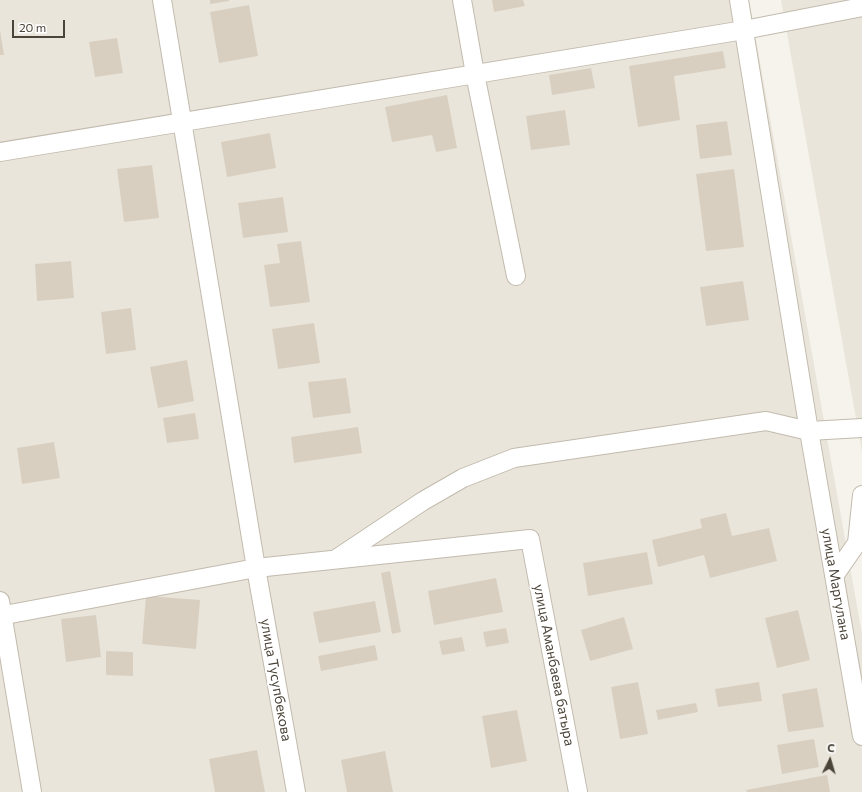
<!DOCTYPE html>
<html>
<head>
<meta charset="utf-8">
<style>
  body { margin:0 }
  #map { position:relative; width:862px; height:792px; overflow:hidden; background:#f6f3ec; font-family:Commissioner,sans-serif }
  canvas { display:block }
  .north { position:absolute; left:810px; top:740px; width:40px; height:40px; -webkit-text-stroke:3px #fff; paint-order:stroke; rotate:5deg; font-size:11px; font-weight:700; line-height:16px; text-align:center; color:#4b4439 }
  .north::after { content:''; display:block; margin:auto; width:14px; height:18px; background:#4b4439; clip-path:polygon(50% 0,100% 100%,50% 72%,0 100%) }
  .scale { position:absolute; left:12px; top:20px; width:53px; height:18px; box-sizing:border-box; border:2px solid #4b4439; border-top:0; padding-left:5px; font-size:12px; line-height:14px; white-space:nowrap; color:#4b4439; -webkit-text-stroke:3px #fff; paint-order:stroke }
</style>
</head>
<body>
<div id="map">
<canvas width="862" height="792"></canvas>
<div class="north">С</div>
<div class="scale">20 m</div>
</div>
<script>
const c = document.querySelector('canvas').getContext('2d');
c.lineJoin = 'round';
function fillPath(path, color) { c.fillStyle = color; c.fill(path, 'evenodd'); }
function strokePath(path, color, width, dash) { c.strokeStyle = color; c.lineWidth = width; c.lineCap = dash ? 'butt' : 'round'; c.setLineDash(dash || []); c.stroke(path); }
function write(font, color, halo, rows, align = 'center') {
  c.font = font + ' Commissioner,sans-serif'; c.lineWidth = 4; c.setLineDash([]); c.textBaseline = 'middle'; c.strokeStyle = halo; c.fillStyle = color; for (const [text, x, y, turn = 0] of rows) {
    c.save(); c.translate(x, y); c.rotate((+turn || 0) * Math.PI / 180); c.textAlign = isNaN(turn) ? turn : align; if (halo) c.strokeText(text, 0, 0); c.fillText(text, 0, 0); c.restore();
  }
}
const residential = new Path2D(`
  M0 0H749L862 634V792H0Z
  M781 0H862V452Z`);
const building = new Path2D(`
  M210 0H229V1L210 4Z
  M492 0H523L525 6 494 12Z
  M249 5 258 56 219 63 210 12Z
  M0 30 4 55H0Z
  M117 38 123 73 95 77 89 42Z
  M723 51 726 68 674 76 680 120 638 127 629 66Z
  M591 68 595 88 552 95 549 75Z
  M447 95 457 148 436 152 432 135 392 142 385 107Z
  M565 110 570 145 531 150 526 116Z
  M727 121 732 155 700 159 696 125Z
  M270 133 276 168 227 177 221 142Z
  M152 165 159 218 124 222 117 169Z
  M734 169 744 247 706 251 696 174Z
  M283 197 288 232 243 238 238 203Z
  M301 241 310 302 270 307 264 265 280 263 277 244Z
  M71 261 74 298 37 301 35 264Z
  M743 281 749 320 706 326 700 287Z
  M131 308 136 350 106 354 101 312Z
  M314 323 320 363 278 369 272 329Z
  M187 360 194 401 158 408 150 367Z
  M346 378 351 413 313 418 308 382Z
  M195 413 199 439 167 443 163 418Z
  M358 427 362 453 294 463 291 437Z
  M54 442 60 478 22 484 17 448Z
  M726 513 732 536 769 528 777 561 710 578 704 555 658 567 652 540 702 528 700 519Z
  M647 552 653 584 588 596 583 563Z
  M390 571 401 632 392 634 381 573Z
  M496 578 503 612 434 625 428 591Z
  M146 596 200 600 196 649 142 644Z
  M375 601 381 632 319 643 313 612Z
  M798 610 810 660 777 668 765 618Z
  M96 615 101 657 66 662 61 619Z
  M624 617 633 649 590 661 581 630Z
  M506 628 509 643 486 647 483 632Z
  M462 637 465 651 442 655 439 641Z
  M375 645 378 660 321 671 318 656Z
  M106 651 133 652V676L106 675Z
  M638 682 648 734 620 739 611 687Z
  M759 682 762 701 718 707 715 689Z
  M817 688 824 727 788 732 782 694Z
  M696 703 698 712 658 720 656 710Z
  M517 710 527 761 491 768 482 716Z
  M814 739 819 767 782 774 777 745Z
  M257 750 265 792H215L209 759Z
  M385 751 393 792H347L341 760Z
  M827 775 830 792H747L746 790Z`);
const street = new Path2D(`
  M162 0 256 568 296 792
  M462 0 475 74 516 276
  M739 0 809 431 862 736
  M0 152 744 30 862 7
  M336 559 423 501 463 478 514 458 766 421 809 431 862 428
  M834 576 857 543 862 495
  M0 601 32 792
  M0 616 256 568 530 539 578 792`);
const streetNames = [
  ["улица Маргулана",836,584,80],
  ["улица Аманбаева батыра",554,665,79],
  ["улица Тусупбекова",276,680,80]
];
fillPath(residential, '#eae5da');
fillPath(building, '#d8cfc1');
strokePath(street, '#c2bbae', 20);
strokePath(street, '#fff', 18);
write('14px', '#4b4439', '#fff', streetNames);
</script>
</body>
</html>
